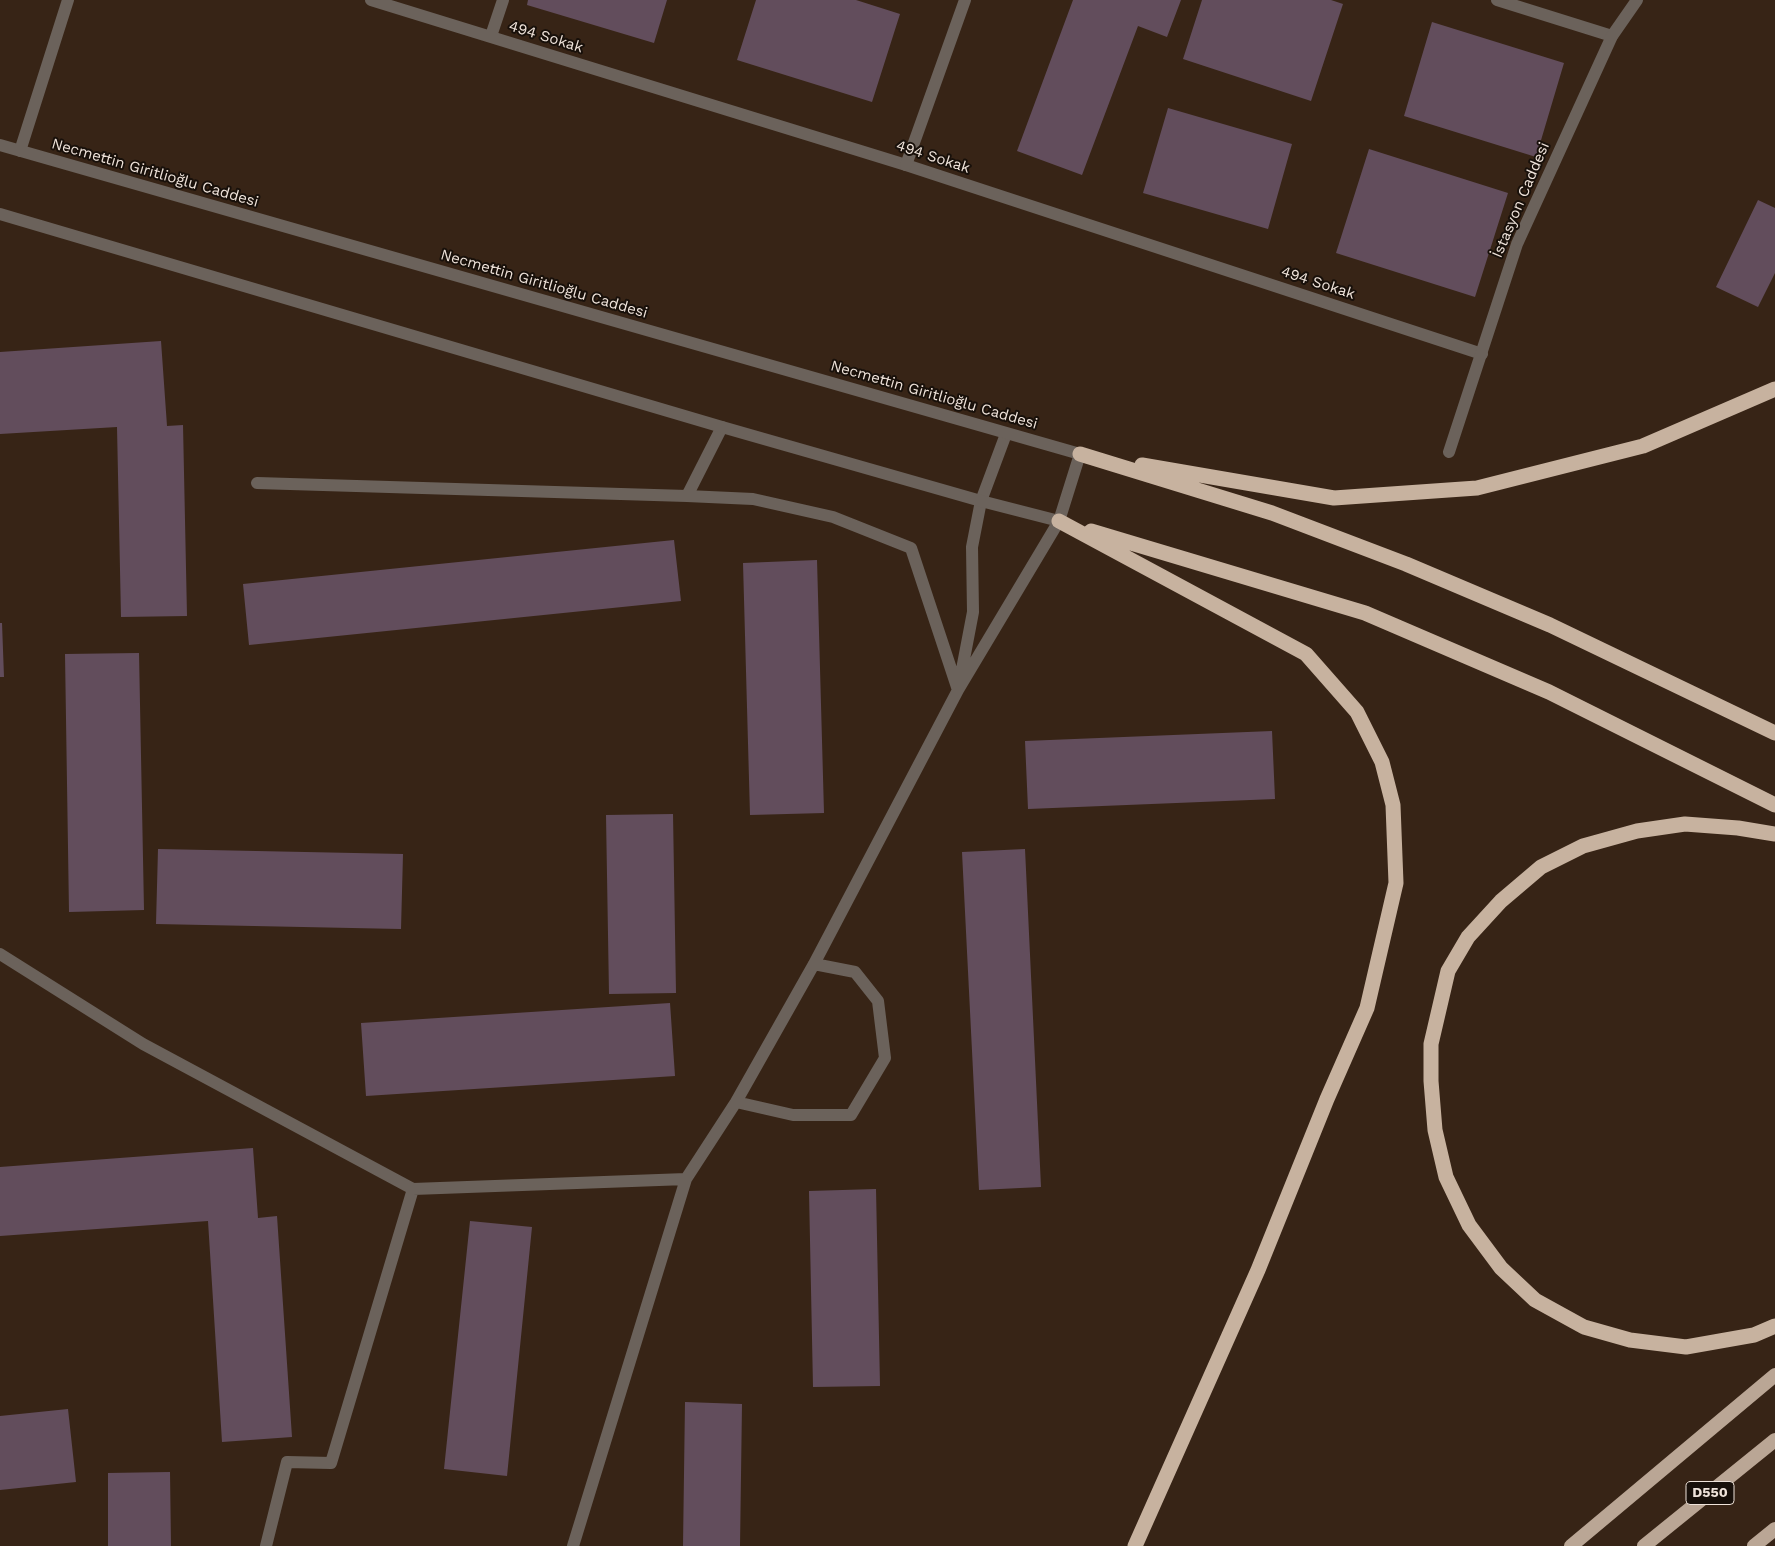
<!DOCTYPE html>
<html>
<head>
<meta charset="utf-8">
<style>
  body { margin:0 }
  canvas { display:block; background:#372416 }
</style>
</head>
<body>
<canvas width="1775" height="1546"></canvas>
<script>
const c = document.querySelector('canvas').getContext('2d');
c.lineJoin = 'round';
function fillPath(path, color) { c.fillStyle = color; c.fill(path, 'evenodd'); }
function strokePath(path, color, width, dash) { c.strokeStyle = color; c.lineWidth = width; c.lineCap = dash ? 'butt' : 'round'; c.setLineDash(dash || []); c.stroke(path); }
function write(font, color, halo, rows, align = 'center') {
  c.font = font + ' "Work Sans",sans-serif'; c.lineWidth = 4; c.setLineDash([]); c.textBaseline = 'middle'; c.strokeStyle = halo; c.fillStyle = color; for (const [text, x, y, turn = 0] of rows) {
    c.save(); c.translate(x, y); c.rotate((+turn || 0) * Math.PI / 180); c.textAlign = isNaN(turn) ? turn : align; if (halo) c.strokeText(text, 0, 0); c.fillText(text, 0, 0); c.restore();
  }
}
const building = new Path2D(`
  M528 0H667L654 43 527 5Z
  M756 0H856L900 14 872 102 737 60Z
  M1073 0H1181L1167 37 1138 26 1082 175 1017 151Z
  M1202 0H1331L1343 4 1311 101 1183 59Z
  M1432 22 1564 63 1536 157 1404 116Z
  M1168 108 1292 144 1268 229 1143 193Z
  M1369 149 1508 193 1475 297 1336 253Z
  M1758 200 1775 208V273L1758 307 1716 287Z
  M161 341 167 426 183 425 187 616 121 617 117 427 0 434V352Z
  M674 540 681 601 249 645 243 584Z
  M817 560 824 813 750 815 743 563Z
  M0 623H2L4 677H0Z
  M139 653 144 910 69 912 65 654Z
  M1272 731 1275 799 1028 809 1025 741Z
  M673 814 676 993 609 994 606 815Z
  M158 849 403 854 401 929 156 924Z
  M1025 849 1041 1187 979 1190 962 852Z
  M670 1003 675 1076 366 1096 361 1023Z
  M253 1148 258 1218 277 1216 292 1437 222 1442 208 1221 0 1236V1167Z
  M876 1189 880 1386 813 1387 809 1191Z
  M470 1221 532 1227 507 1476 444 1469Z
  M685 1402 742 1404 740 1546H683Z
  M68 1409 76 1482 0 1490V1416Z
  M170 1472 171 1546H108V1473Z`);
const minor = new Path2D(`
  M371 0 906 165 1482 354
  M1497 0 1612 36
  M491 36 503 0
  M257 483 687 496 722 427
  M687 496 753 499 833 517 911 548 958 690
  M960 680 973 612 972 547 981 501 1006 434
  M0 954 143 1044 413 1189 686 1179 736 1102 814 964 958 690 1059 521 1080 454
  M736 1102 793 1115H851L885 1058 878 1001 855 972 814 964
  M266 1546 287 1462 331 1463 413 1189
  M573 1546 686 1179`);
const tertiary = new Path2D(`
  M0 145 1080 454
  M20 151 68 0
  M906 165 965 0
  M0 214 722 427 981 501 1059 521
  M1449 452 1517 244 1612 36 1637 0`);
const trunk = new Path2D(`
  M1571 1546 1775 1375
  M1644 1546 1775 1440
  M1754 1546 1775 1529`);
const motorway = new Path2D(`
  M1080 454 1272 513 1406 564 1550 625 1775 733
  M1142 465 1334 498 1477 488 1643 446 1775 389
  M1059 521 1306 654 1357 712 1382 762 1393 805 1396 883 1367 1008 1327 1099 1258 1270 1135 1546
  M1091 531 1365 613 1549 692 1775 805
  M1775 834 1738 828 1685 824 1637 831 1583 846 1541 867 1501 901 1468 937 1448 971 1431 1044V1081L1435 1130 1446 1177 1469 1225 1501 1268 1535 1300 1584 1327 1630 1340 1686 1347 1754 1335 1775 1326`);
const shields = [
  [1710,1493,48]
];
const shieldNames = [
  ["D550",1710,1493]
];
const streetNames = [
  ["494 Sokak",546,37,17],
  ["494 Sokak",933,157,18],
  ["Necmettin Giritlioğlu Caddesi",155,173,16],
  ["İstasyon Caddesi",1521,200,-67],
  ["494 Sokak",1318,283,18],
  ["Necmettin Giritlioğlu Caddesi",544,284,16],
  ["Necmettin Giritlioğlu Caddesi",934,395,16]
];
fillPath(building, '#624d5c');
strokePath(minor, '#6b625b', 12);
strokePath(tertiary, '#6b625b', 12);
strokePath(trunk, '#baa695', 14);
strokePath(motorway, '#c7b29f', 15);
for (const [x, y, w] of shields) { const box = new Path2D(); box.roundRect(x - w / 2, y - 11.5, w, 23, 4); c.fillStyle = '#18100a'; c.fill(box); strokePath(box, '#efe3da', 1); }
write('bold 14px', '#efe3da', null, shieldNames);
write('15px', '#efe3da', '#18100a', streetNames);
</script>
</body>
</html>
